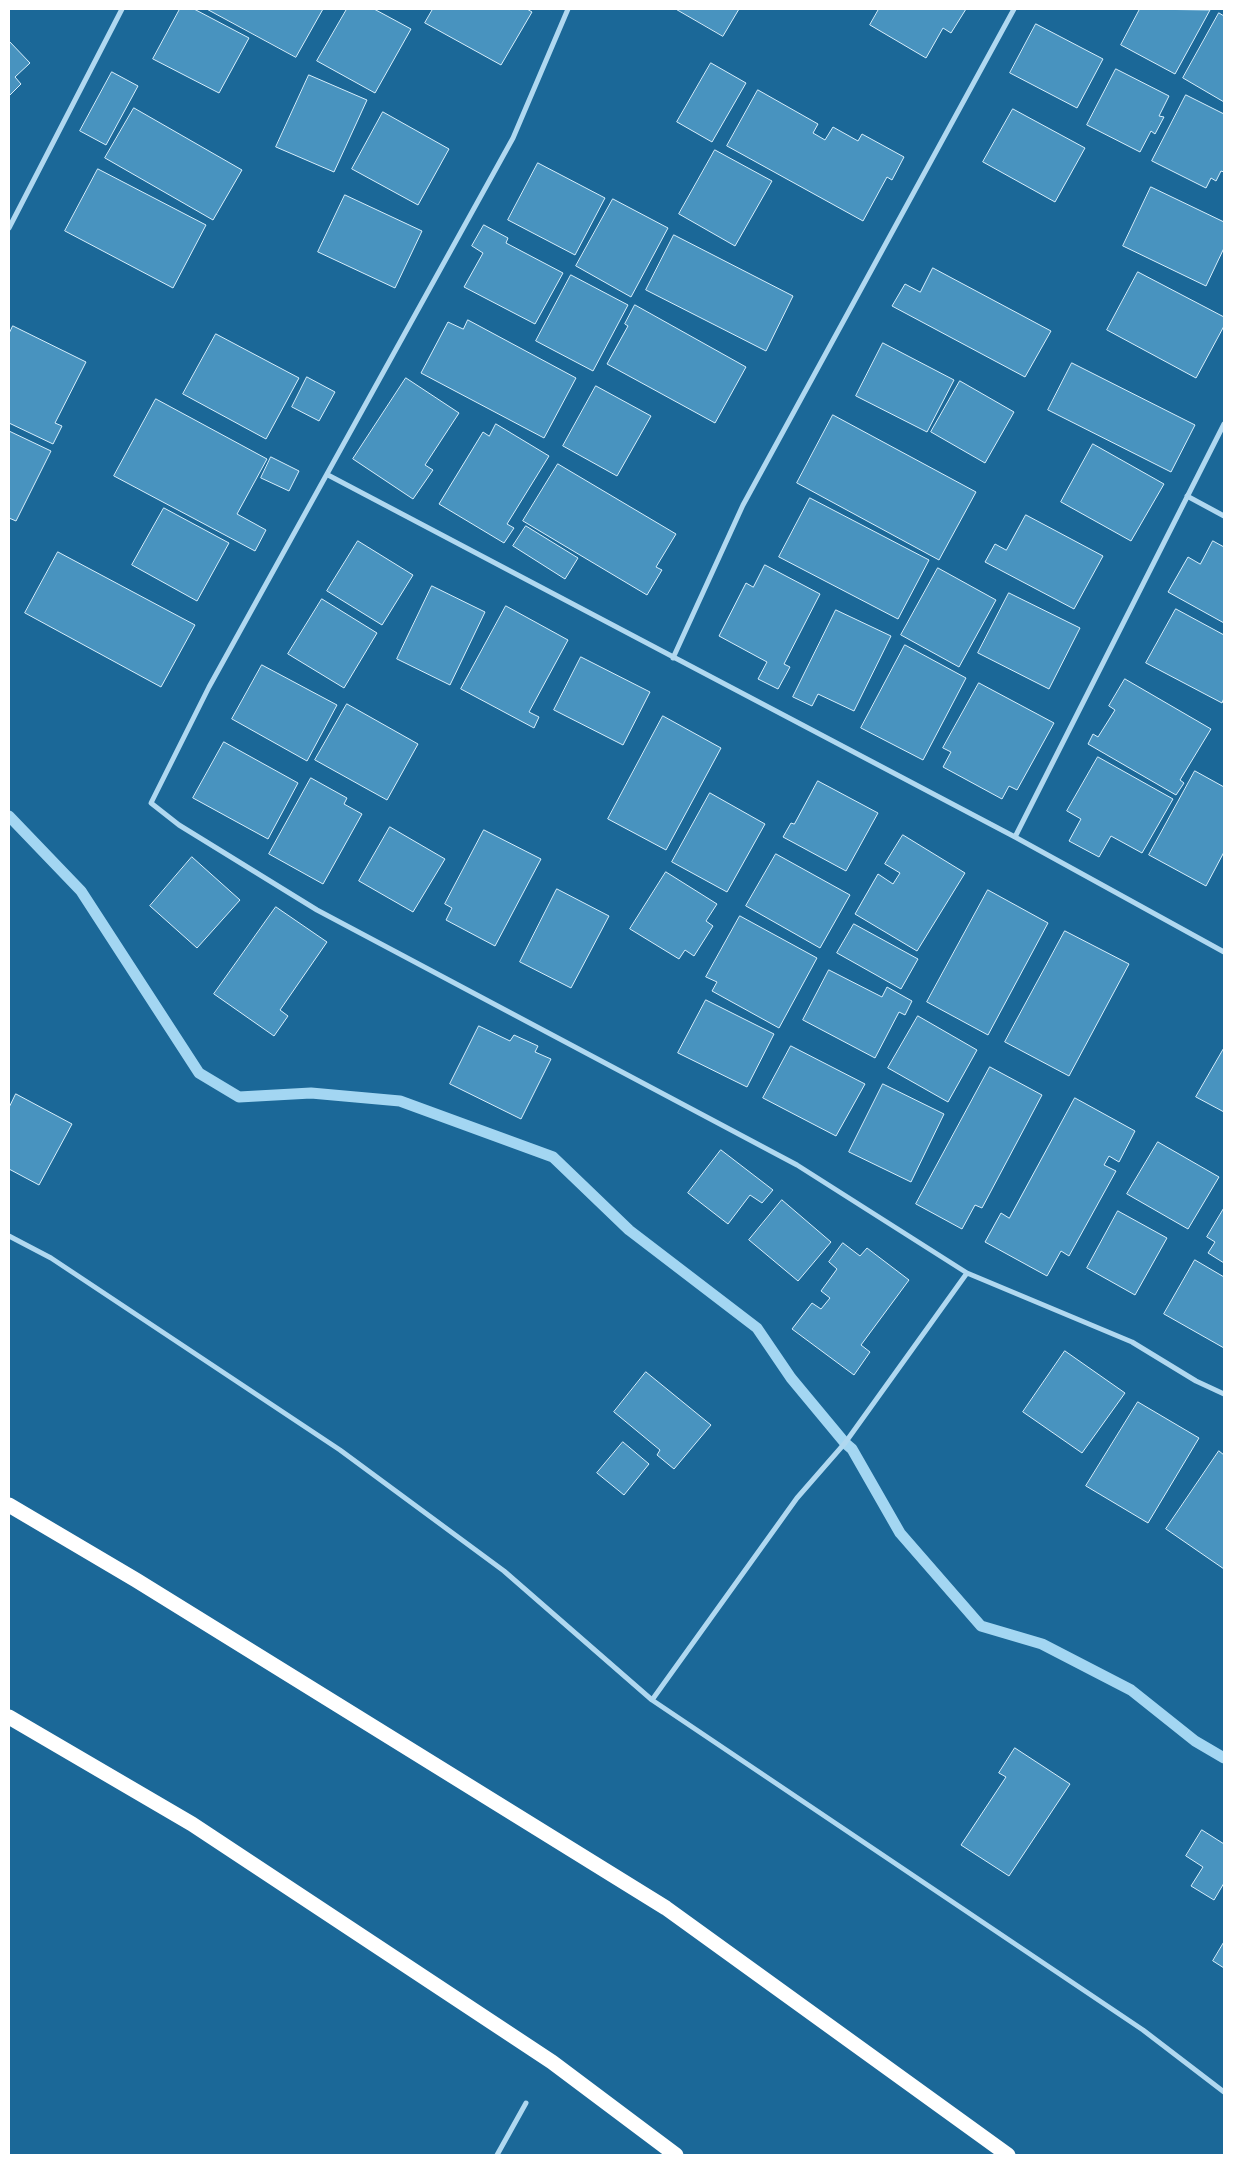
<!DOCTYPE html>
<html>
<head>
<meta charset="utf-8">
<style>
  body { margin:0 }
  #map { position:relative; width:1233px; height:2164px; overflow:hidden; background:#1b6898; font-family:Roboto,sans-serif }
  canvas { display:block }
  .frame { position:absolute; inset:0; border:10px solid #fff; pointer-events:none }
</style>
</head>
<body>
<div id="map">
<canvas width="1233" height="2164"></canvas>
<div class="frame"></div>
</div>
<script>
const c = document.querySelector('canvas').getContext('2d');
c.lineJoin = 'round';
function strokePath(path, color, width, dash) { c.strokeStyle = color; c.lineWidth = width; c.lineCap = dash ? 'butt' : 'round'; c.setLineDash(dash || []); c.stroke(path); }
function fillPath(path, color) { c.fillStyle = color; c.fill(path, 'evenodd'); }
const stream = new Path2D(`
  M9 816 81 891 199 1073 239 1097 311 1093 400 1101 553 1157 629 1230 757 1328 791 1378 845 1443 852 1449 900 1533 981 1626 1042 1644 1131 1690 1195 1741 1224 1758`);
const building = new Path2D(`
  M180 9H194L249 38 219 93 153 59Z
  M207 9H323L296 57Z
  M347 9H374L411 29 375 93 317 61Z
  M433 9H527L532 12 501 65 425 23Z
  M676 9H739L723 36Z
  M879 9H966L951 33 943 28 926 58 870 25Z
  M1140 9 1210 10 1175 74 1121 45Z
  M1219 13 1224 16V102L1183 78Z
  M1036 24 1103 59 1077 108 1010 73Z
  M9 41 30 63 15 77 21 84 9 96Z
  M711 63 746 83 712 142 677 122Z
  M1116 69 1169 96 1159 116 1164 117 1155 134 1151 131 1140 152 1087 125Z
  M112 72 138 86 106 145 80 131Z
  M309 75 367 100 334 172 276 147Z
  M758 90 818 124 813 133 825 140 833 127 858 141 862 134 904 157 892 180 887 177 863 221 727 146Z
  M1186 95 1224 114V172L1221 171 1216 181 1211 178 1206 188 1152 161Z
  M134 108 242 170 213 220 105 158Z
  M1013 109 1085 148 1055 202 983 162Z
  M383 112 449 149 418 205 352 169Z
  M715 150 772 181 735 246 679 214Z
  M538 163 605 198 575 255 508 220Z
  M98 169 206 225 173 288 65 231Z
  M1151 187 1224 222V248L1206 286 1123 246Z
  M345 195 422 231 395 288 318 252Z
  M613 199 668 228 631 297 576 266Z
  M484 225 508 238 506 243 563 273 535 324 464 287 483 253 472 246Z
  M674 235 793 296 766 351 646 290Z
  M933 268 1051 331 1025 377 892 306 905 284 920 292Z
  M1138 272 1224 317V326L1196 378 1107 330Z
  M571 275 628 305 593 371 536 341Z
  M635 305 746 367 715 423 607 364 628 326 625 324Z
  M468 320 576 378 544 438 421 373 448 322 463 329Z
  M13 326 86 362 55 423 62 426 53 444 9 423V334Z
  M216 334 299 378 266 439 183 394Z
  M883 343 954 380 927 432 856 396Z
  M1072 363 1195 425 1171 472 1048 410Z
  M307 377 335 392 319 421 292 407Z
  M406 378 459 413 425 465 433 470 413 499 353 459Z
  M960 381 1014 412 985 463 931 432Z
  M596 386 651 416 617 476 563 446Z
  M156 399 267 459 237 514 266 530 255 551 114 476Z
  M833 415 976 492 939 560 797 483Z
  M496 424 549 456 507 524 514 528 504 543 439 504 483 432 489 436Z
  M9 431 51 451 16 521 9 518Z
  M1093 444 1164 484 1131 541 1061 502Z
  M271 457 299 471 289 491 261 478Z
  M558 464 676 534 656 567 662 570 647 595 523 521Z
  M810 498 929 560 898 619 779 557Z
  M164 508 229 543 197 601 132 565Z
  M1026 515 1103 556 1074 609 985 562 995 544 1006 550Z
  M526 526 578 558 565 579 513 546Z
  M358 541 413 575 382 625 327 591Z
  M1213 541 1224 547V623L1168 592 1188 557 1200 564Z
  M58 552 195 625 161 687 25 613Z
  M765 565 820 594 784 664 790 667 778 689 758 679 767 662 719 636 746 583 753 587Z
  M938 568 996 600 959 667 901 635Z
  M432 586 485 612 450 685 397 659Z
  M1009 593 1080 628 1049 689 978 653Z
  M322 599 377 633 344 688 288 654Z
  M506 606 568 640 529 712 539 717 534 728 461 689Z
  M1176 609 1224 635V698L1222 703 1146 663Z
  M836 610 891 636 854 711 818 694 812 706 793 697Z
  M905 645 966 678 923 760 861 728Z
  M581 657 650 692 623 745 554 710Z
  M262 665 337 705 307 761 232 719Z
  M1125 679 1211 729 1180 780 1184 783 1176 795 1088 744 1093 734 1098 737 1115 710 1109 706Z
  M979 683 1054 723 1017 790 1009 786 1002 799 943 767 951 752 943 748Z
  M347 704 418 744 387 800 315 760Z
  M663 716 721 748 666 850 608 819Z
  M224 742 298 783 268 839 193 798Z
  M1098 757 1173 799 1142 853 1111 836 1099 857 1069 841 1081 819 1067 811Z
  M1195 771 1224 787V852L1206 886 1149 855Z
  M311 778 347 798 344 804 362 814 323 884 269 854Z
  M818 781 878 813 846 871 783 837 791 823 794 824Z
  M710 793 765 824 727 892 672 862Z
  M390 827 445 859 413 912 359 881Z
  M484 830 541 859 495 946 446 920 452 908 445 904Z
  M903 835 965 873 917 951 855 914 878 874 893 884 900 873 885 864Z
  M776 854 850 895 820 948 746 906Z
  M192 857 240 900 197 948 150 906Z
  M666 872 717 904 706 921 713 926 694 956 685 950 679 959 630 929Z
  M557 889 609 916 571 988 520 962Z
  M988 890 1048 923 988 1035 927 1002Z
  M276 907 327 942 280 1010 288 1016 274 1036 214 994Z
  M740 916 817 958 779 1028 712 991 717 982 706 977Z
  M854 924 918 959 901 989 837 953Z
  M1065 931 1129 964 1069 1076 1005 1042Z
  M829 970 882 997 887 987 912 1001 905 1015 899 1012 875 1058 803 1020Z
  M706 1000 774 1034 747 1087 678 1053Z
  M918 1016 977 1050 948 1102 888 1068Z
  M479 1026 510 1041 514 1035 538 1046 535 1052 551 1059 521 1119 450 1084Z
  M791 1046 865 1084 836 1136 763 1098Z
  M1224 1048V1112L1196 1097Z
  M990 1067 1042 1095 982 1208 975 1205 962 1229 916 1204Z
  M883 1084 944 1114 911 1182 849 1152Z
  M16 1094 72 1124 39 1185 9 1169V1108Z
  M1075 1098 1135 1131 1119 1162 1109 1156 1104 1165 1116 1171 1069 1256 1061 1251 1047 1276 985 1242 1001 1213 1009 1218Z
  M1158 1142 1219 1177 1188 1229 1127 1194Z
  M721 1150 773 1190 762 1203 750 1195 728 1224 688 1193Z
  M782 1200 831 1242 798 1281 749 1240Z
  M1224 1208V1263L1208 1253 1215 1242 1207 1237Z
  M1118 1211 1167 1238 1135 1295 1087 1268Z
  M843 1243 860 1256 867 1248 909 1280 861 1345 870 1352 854 1375 792 1329 812 1303 821 1309 830 1298 821 1291 837 1269 829 1262Z
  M1195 1260 1224 1277V1348L1164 1314Z
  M1065 1351 1125 1393 1082 1453 1023 1412Z
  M646 1372 711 1425 674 1469 657 1455 660 1450 614 1412Z
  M1138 1402 1199 1438 1148 1523 1086 1486Z
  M623 1442 649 1464 624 1495 597 1473Z
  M1219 1451 1224 1455V1569L1166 1529Z
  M1015 1748 1070 1784 1009 1876 961 1845 1006 1777 999 1773Z
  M1202 1830 1224 1844V1883L1214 1900 1191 1886 1203 1867 1186 1856Z
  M1224 1942V1968L1213 1961Z`);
const street = new Path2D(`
  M568 9 513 138 209 687 151 803 179 825 317 910 797 1165 967 1273 1132 1342 1196 1381 1224 1394
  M9 228 122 9
  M328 475 1015 837 1224 952
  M1187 496 1224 516
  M673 658 743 505 1014 9
  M1015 837 1224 424
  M9 1236 51 1258 340 1450 504 1571 652 1700 1143 2030 1224 2092
  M652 1700 797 1498 845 1443 967 1273
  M497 2155 526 2103`);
const highway = new Path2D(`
  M9 1505 136 1580 666 1908 1008 2155
  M9 1717 192 1824 552 2062 676 2155`);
strokePath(stream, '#a3d6f2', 11);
fillPath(building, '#4893bf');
strokePath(building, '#d7eefb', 1);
strokePath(street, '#b0d8f0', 5);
strokePath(highway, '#fff', 15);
</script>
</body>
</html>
